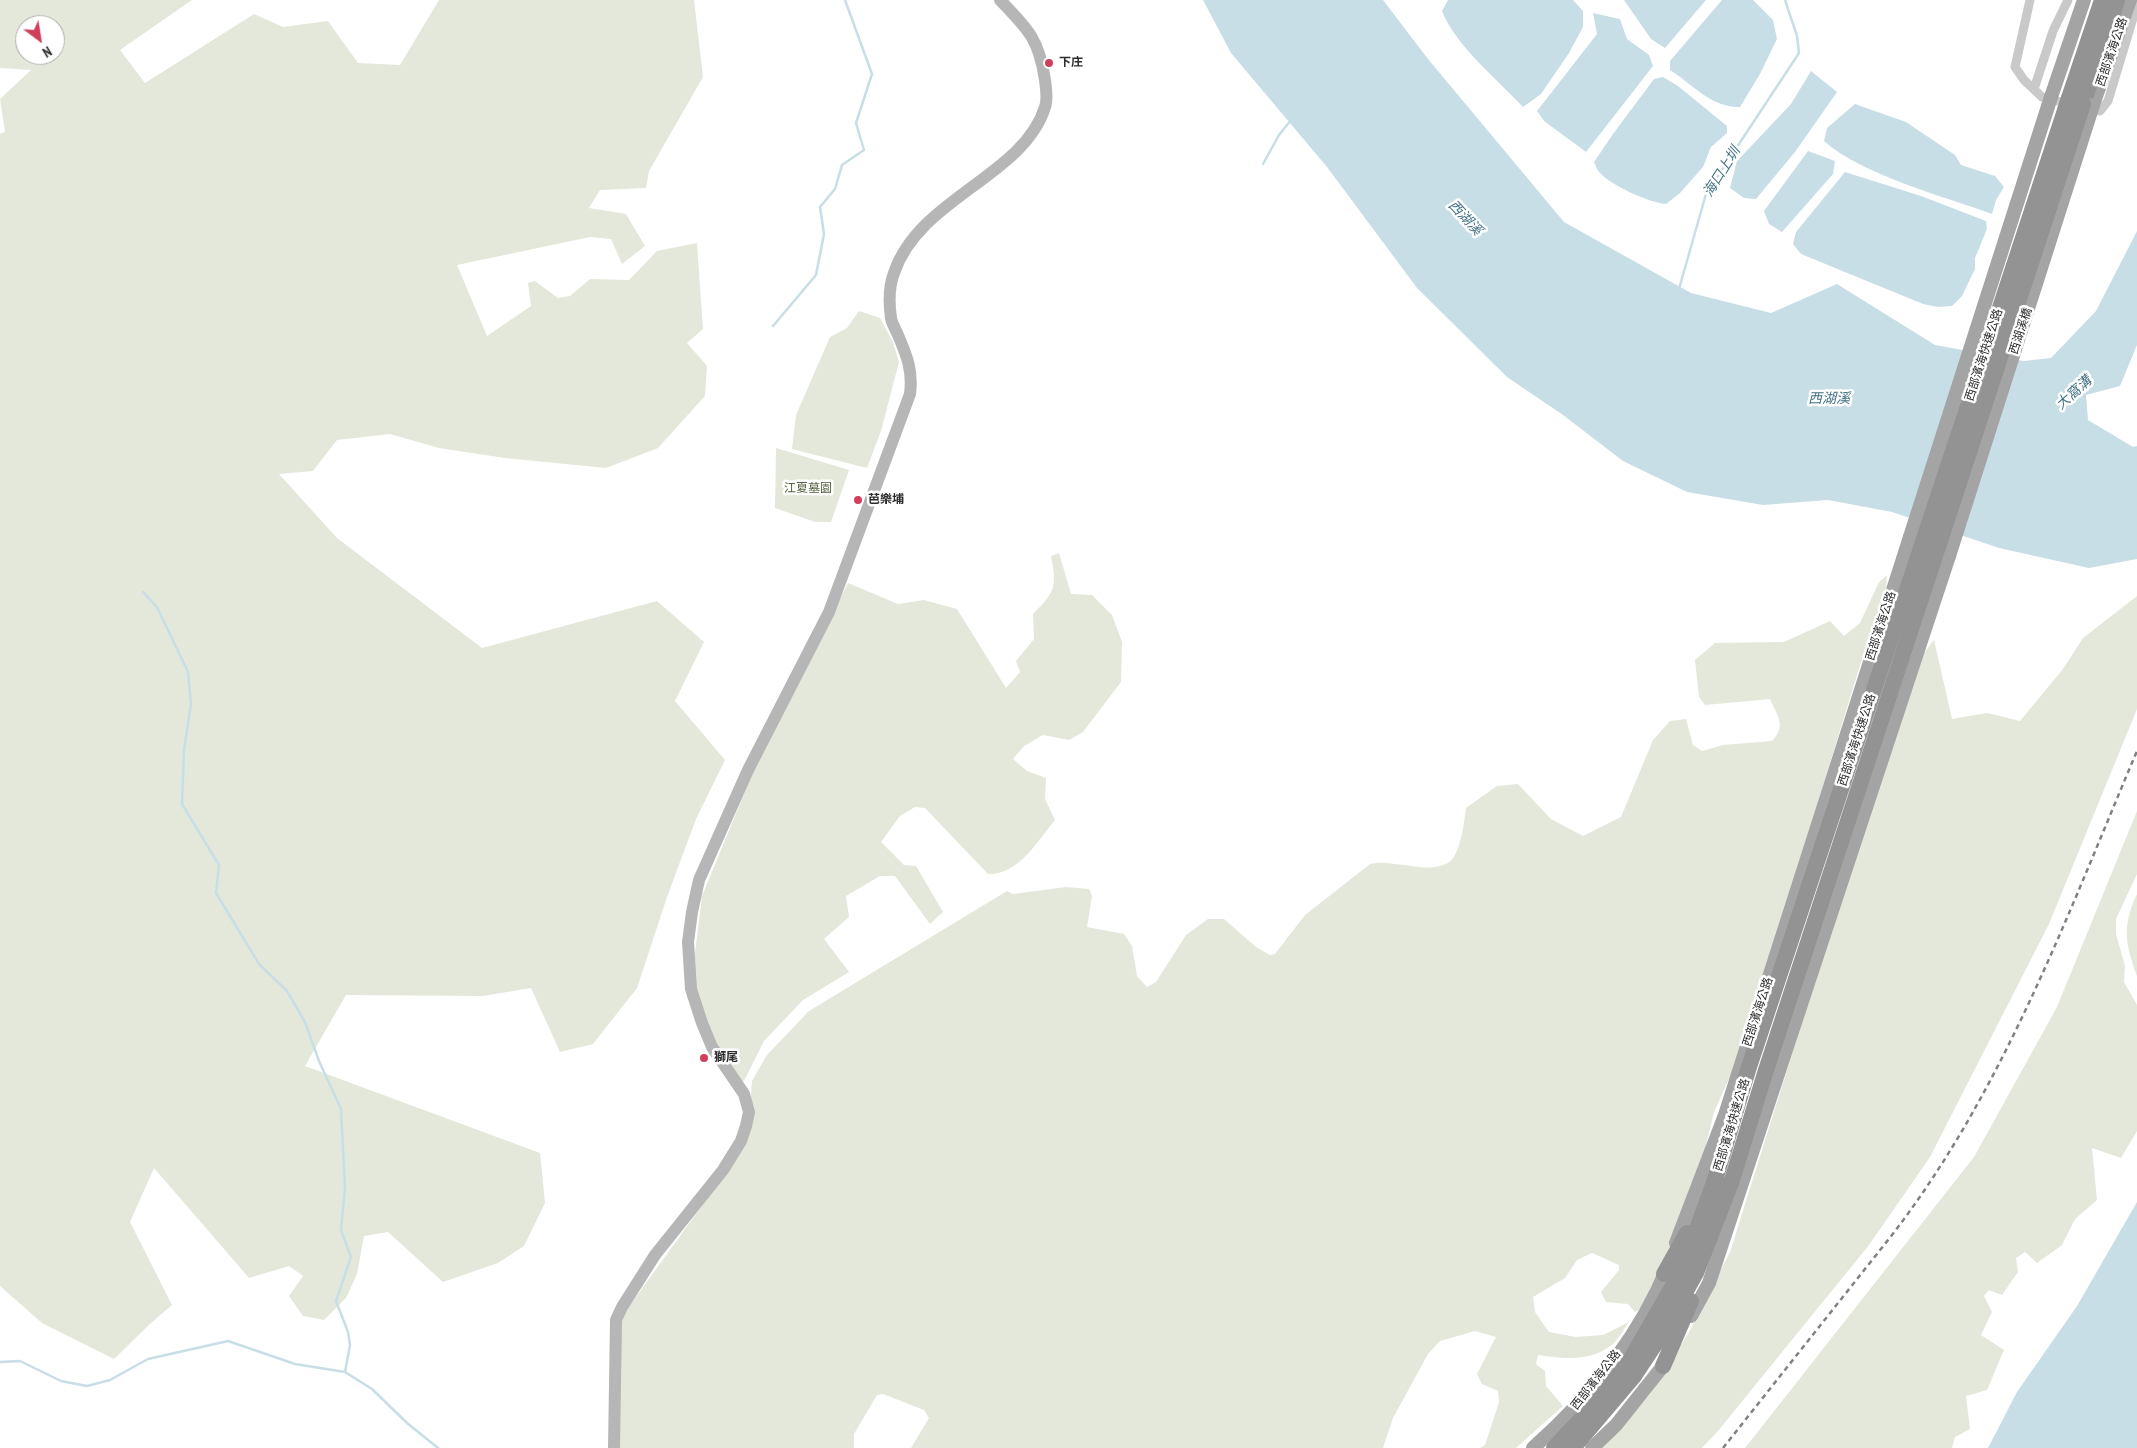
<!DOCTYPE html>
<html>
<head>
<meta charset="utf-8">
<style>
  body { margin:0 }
  #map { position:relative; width:2137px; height:1448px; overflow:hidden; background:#fff; font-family:"PT Sans Narrow",sans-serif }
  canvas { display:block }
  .north { position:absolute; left:15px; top:15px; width:50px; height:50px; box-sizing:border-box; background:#fff; border:1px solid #ababab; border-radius:50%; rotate:149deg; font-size:14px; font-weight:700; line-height:20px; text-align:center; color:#2c2c2c }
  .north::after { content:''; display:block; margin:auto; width:18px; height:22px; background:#d13f5c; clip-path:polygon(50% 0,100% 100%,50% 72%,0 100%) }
</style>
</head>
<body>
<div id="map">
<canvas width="2137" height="1448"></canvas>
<div class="north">N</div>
</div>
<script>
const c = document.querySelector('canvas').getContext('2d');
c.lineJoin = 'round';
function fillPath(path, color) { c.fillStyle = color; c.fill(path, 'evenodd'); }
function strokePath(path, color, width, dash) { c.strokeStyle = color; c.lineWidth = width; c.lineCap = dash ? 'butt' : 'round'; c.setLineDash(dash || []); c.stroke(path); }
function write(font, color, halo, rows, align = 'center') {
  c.font = font + ' "PT Sans Narrow","Noto Sans TC",sans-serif'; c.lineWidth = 5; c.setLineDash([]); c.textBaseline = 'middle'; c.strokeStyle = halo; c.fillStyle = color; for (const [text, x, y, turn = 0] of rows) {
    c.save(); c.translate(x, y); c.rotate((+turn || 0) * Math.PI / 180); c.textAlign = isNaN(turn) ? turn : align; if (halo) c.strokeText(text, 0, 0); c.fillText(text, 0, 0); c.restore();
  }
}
const green = new Path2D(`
  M0 0H192L120 50 145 83 254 14 283 27 328 21 358 63 400 65 439 0H694L703 77 649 171 646 188 600 190 589 208 626 214 645 246 622 264 611 239 590 237 457 265 487 336 531 306 528 283 535 281 558 298 570 296 590 279 629 280 657 251 697 243 703 329 687 343 707 366 705 396 658 448 606 468 505 458 439 448 390 434 337 440 313 471 279 474 337 538 482 648 657 601 704 642 675 701 725 760 696 819 667 897 637 988 593 1044 560 1052 531 988 483 996 346 995 305 1066 540 1153 545 1203 524 1246 498 1263 443 1282 388 1232 364 1236 357 1274 346 1298 324 1320 303 1316 289 1296 303 1276 289 1266 249 1278 154 1168 130 1222 172 1305 151 1323 114 1359 42 1323 0 1286V134L5 132 0 99 31 70 0 68ZM25 25H55V55H25Z
  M859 311 880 318 893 342 899 362 881 431 867 468 792 449 796 415 830 337 847 328Z
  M776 448 849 470 831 522H815L775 508Z
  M1059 553 1071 594 1092 595 1112 615 1122 642 1121 682 1083 732 1069 740 1043 735 1024 746 1013 759 1027 771 1046 778 1045 799 1055 820C1038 840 1019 875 988 874L925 808 915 807 900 816 881 842 904 865 916 866 943 912 930 924 895 876H880L846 896 849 917 824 939 849 972 803 1000 764 1041 744 1081 734 1084 691 986 702 896 760 755 848 583 898 604 924 600 957 609 1006 688 1020 672 1016 661 1034 639 1033 614C1055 592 1057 587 1051 556Z
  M1887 575 1885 601 1866 646 1741 1052 1714 1112 1694 1194 1645 1306 1635 1312 1628 1304 1606 1302 1601 1292 1619 1270V1265L1592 1253 1577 1260 1565 1278 1533 1297 1535 1312 1549 1332 1576 1337 1603 1335 1629 1322C1624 1329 1619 1338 1613 1344 1591 1362 1564 1359 1538 1355L1536 1364 1545 1371 1546 1386 1563 1406 1516 1448H1480L1485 1445 1499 1402 1498 1391 1482 1384 1477 1374 1496 1337 1475 1331 1440 1341 1428 1354 1393 1418 1383 1448H911L929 1418 924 1410 883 1394 877 1395 854 1434V1448H618V1334L625 1312 743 1149 747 1142 752 1081 767 1055 809 1011 1007 891 1013 894 1066 887 1089 889 1092 896 1087 927 1124 934 1132 946 1137 976 1147 987 1156 982 1186 935 1208 919H1224L1256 947 1270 955 1275 954 1305 915 1370 864C1382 861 1393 864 1405 865 1418 867 1435 870 1448 863 1461 855 1464 822 1466 808L1497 786 1518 784 1551 819 1583 836 1621 817 1653 740 1670 721 1686 719 1693 745 1702 751 1723 745 1772 741C1787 726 1777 715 1770 699L1705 705 1699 697 1695 660 1715 643 1784 642 1830 621 1844 636 1860 623 1879 582Z
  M2137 596V709L2049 924 1930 1157 1869 1245 1718 1431 1702 1448H1602L1650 1394 1689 1332 1730 1252 1914 666 1934 640 1952 719 1987 713 2020 721 2063 669 2083 638Z
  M2137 811V874L2116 919V934L2125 966 2124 982 2137 1005V1131L2121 1158 2092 1148 2097 1200 2075 1219 2062 1245 2037 1263 2025 1252 2016 1258 2018 1272 2002 1295 1989 1290 1984 1296 1992 1312 1981 1335 2004 1350 1987 1390 1966 1396 1970 1429 1955 1437 1952 1448H1745L1974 1157 2057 1007Z
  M2137 894V976C2125 943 2122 926 2137 894Z`);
const water = new Path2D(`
  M1203 0H1383L1428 59 1564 222 1691 293 1771 313 1837 284 1935 345 2024 361 2051 358 2096 311 2137 231V345L2120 386 2086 395 2088 420 2133 447 2137 446V559L2089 568 1999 548 1892 512 1828 500 1763 505 1687 492 1623 461 1563 415 1507 377 1417 288 1327 167 1231 53Z
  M1448 0H1573L1583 11V27L1569 53 1541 94 1523 107C1498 80 1455 45 1442 11Z
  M1624 0H1706L1665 48 1651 39Z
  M1722 0H1753L1773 20 1777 39 1760 74 1740 107C1712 108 1692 84 1670 70V61Z
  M1593 13 1620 19 1627 39 1649 55 1653 66 1586 152 1544 121 1537 111 1597 34Z
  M1811 71 1837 92 1795 152 1756 199 1744 198 1730 188 1737 161 1791 104Z
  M1663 77 1678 86 1727 126V133L1711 147 1703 167 1680 193 1666 204C1648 202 1612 186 1600 173 1597 170 1596 166 1594 162L1613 134 1654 79Z
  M1855 104 1906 122 1955 155 1961 165 1995 176 2004 187 1996 200 1992 214C1943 196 1862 175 1824 141L1827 128Z
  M1808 151 1835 161 1833 174 1782 232 1769 224 1764 211Z
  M1845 172 1921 196 1986 221 1987 229 1975 258V269L1962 296 1952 306 1938 307 1923 304 1801 254 1793 244 1796 232Z
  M2137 1202V1448H1988L2017 1392 2077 1306Z`);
const stream = new Path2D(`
  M1263 164 1279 135 1291 120
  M1679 289 1706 194 1799 53 1797 36 1785 0
  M773 326 816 275 824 234 820 207 835 189 842 165 864 150 856 123 872 74 845 0
  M143 592 157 607 188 672 191 704 184 750 182 804 219 865 216 893 259 964 287 991 305 1022 319 1061 341 1109 345 1188 341 1230 351 1257 336 1301 348 1332 350 1345 345 1372
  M0 1362 20 1361 61 1381 87 1386 110 1380 148 1359 228 1341 295 1364 345 1372 372 1389 407 1423 438 1448`);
const street = new Path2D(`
  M2030 0 2015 67 2024 80 2042 97 2069 104
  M2034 89 2053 31 2068 0
  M2087 108 2100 111 2108 101 2137 5`);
const secondary = new Path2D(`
  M614 1448 616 1320 622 1307 655 1255 723 1170 741 1141 746 1126 749 1112 744 1094 712 1047 702 1023 691 989 688 942 692 912 699 880 748 770 829 612 910 394C913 371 907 356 898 335 896 330 892 324 891 318 889 304 889 286 894 273 919 198 1024 176 1045 107 1048 99 1046 88 1045 80 1039 39 1028 29 1000 0`);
const primary = new Path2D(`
  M2051 97 2084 0
  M2093 105 2130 0
  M1676 1243 1725 1115 1910 537
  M1691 1316 1709 1283 1949 556
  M1533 1448C1589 1398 1640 1336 1668 1266
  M1592 1448 1616 1425 1663 1366 1668 1357`);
const highway = new Path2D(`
  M2069 98 2102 0
  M2083 104 2117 0
  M1664 1274 1687 1233
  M1663 1366 1691 1301
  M1554 1448 1598 1401 1628 1364 1682 1270 1716 1177 1749 1067 1921 548
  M1573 1448 1634 1376 1665 1329 1696 1273 1732 1180 1766 1070 1936 553`);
const rail = new Path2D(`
  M1723 1448 1892 1235C2003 1091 2066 918 2137 751`);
const primaryBridge = new Path2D(`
  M1910 537 2051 97
  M1949 556 2093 105`);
const highwayBridge = new Path2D(`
  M1921 548 2069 98
  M1936 553 2083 104`);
const markers = [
  [1049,63,5,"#d13f5c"],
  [858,500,5,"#d13f5c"],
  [704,1058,5,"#d13f5c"]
];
const streetNames = [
  ["西部濱海公路",2112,52,-71],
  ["西湖溪橋",2021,331,-72],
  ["西部濱海快速公路",1984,355,-72],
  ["西部濱海公路",1881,626,-72],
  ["西部濱海快速公路",1857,740,-72],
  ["西部濱海公路",1758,1012,-72],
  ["西部濱海快速公路",1732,1125,-73],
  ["西部濱海公路",1596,1380,-52]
];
const poiNames = [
  ["下庄",1059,63],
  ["芭樂埔",868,500],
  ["獅尾",714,1058]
];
const parkNames = [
  ["江夏墓園",808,489]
];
const waterNames = [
  ["海口上圳",1722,172,-58],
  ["西湖溪",1465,218,47],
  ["大窩溝",2074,393,-42],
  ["西湖溪",1829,399]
];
fillPath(green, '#e3e8da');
fillPath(water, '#c8dee6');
strokePath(stream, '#c8dee6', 2.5);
strokePath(street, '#c9c9c9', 9);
strokePath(secondary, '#b6b6b6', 12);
strokePath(primary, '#a4a4a4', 14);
strokePath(highway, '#939393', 16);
strokePath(rail, '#818181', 2.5, [5, 4]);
strokePath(primaryBridge, '#a4a4a4', 14);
strokePath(highwayBridge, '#939393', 16);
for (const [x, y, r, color] of markers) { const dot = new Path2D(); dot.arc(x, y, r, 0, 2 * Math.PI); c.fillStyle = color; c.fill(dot); strokePath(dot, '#fff', 2); }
write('12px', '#2c2c2c', '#fff', streetNames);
write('bold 12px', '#2c2c2c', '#fff', poiNames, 'left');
write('12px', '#53623e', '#fff', parkNames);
write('italic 14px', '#437384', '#fff', waterNames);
</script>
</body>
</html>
